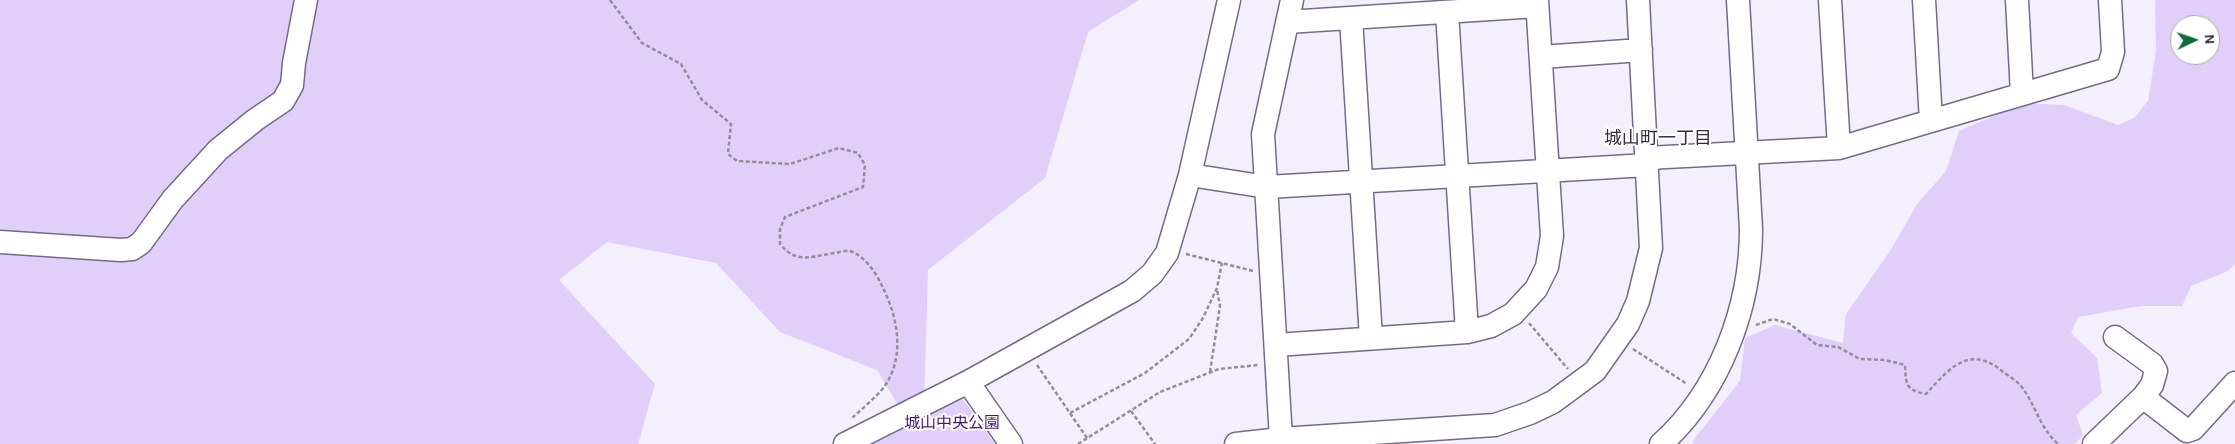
<!DOCTYPE html>
<html>
<head>
<meta charset="utf-8">
<style>
  body { margin:0 }
  #map { position:relative; width:2235px; height:444px; overflow:hidden; background:#f4effd; font-family:Karla,sans-serif }
  canvas { display:block }
  .north { position:absolute; left:2170px; top:15px; width:50px; height:50px; box-sizing:border-box; background:#fff; border:1px solid #aaa8ad; border-radius:50%; rotate:87deg; font-size:14px; font-weight:700; line-height:20px; text-align:center; color:#2a2532 }
  .north::after { content:''; display:block; margin:auto; width:18px; height:22px; background:#14693a; clip-path:polygon(50% 0,100% 100%,50% 72%,0 100%) }
</style>
</head>
<body>
<div id="map">
<canvas width="2235" height="444"></canvas>
<div class="north">N</div>
</div>
<script>
const c = document.querySelector('canvas').getContext('2d');
c.lineJoin = 'round';
function fillPath(path, color) { c.fillStyle = color; c.fill(path, 'evenodd'); }
function strokePath(path, color, width, dash) { c.strokeStyle = color; c.lineWidth = width; c.lineCap = dash ? 'butt' : 'round'; c.setLineDash(dash || []); c.stroke(path); }
function write(font, color, halo, rows, align = 'center') {
  c.font = font + ' Karla,"Noto Sans JP",sans-serif'; c.lineWidth = 4; c.setLineDash([]); c.textBaseline = 'middle'; c.strokeStyle = halo; c.fillStyle = color; for (const [text, x, y, turn = 0] of rows) {
    c.save(); c.translate(x, y); c.rotate((+turn || 0) * Math.PI / 180); c.textAlign = isNaN(turn) ? turn : align; if (halo) c.strokeText(text, 0, 0); c.fillText(text, 0, 0); c.restore();
  }
}
const green = new Path2D(`
  M0 0H1139L1088 32 1045 178 928 270 924 409 904 415 877 370 780 332 716 263 607 242 559 280 655 384 638 444H0Z
  M2155 0H2235V264L2228 271 2191 286 2182 306H2141L2078 317 2071 333 2097 358 2102 393 2076 415 2083 435 2075 444H1695L1692 442 1740 381 1745 338 1775 325 1843 343 1846 314 1892 248 1917 204 1946 171 1959 131 2024 103 2064 105 2118 125 2134 118 2148 101 2156 51ZM2180 25H2210V55H2180Z
  M956 397 964 401 995 444H870Z`);
const path = new Path2D(`
  M610 0 642 43 681 64 702 100 731 124 728 154 737 161 790 164 839 148 858 153 865 165 863 187 785 217 780 229V244C797 265 812 256 835 253 840 252 846 250 850 251 865 256 877 274 883 288 899 320 906 362 880 392 871 401 861 410 852 418
  M1186 254 1253 271
  M1529 323 1568 369
  M1756 325 1773 319 1790 324 1817 345 1838 347 1860 359 1885 360 1905 365C1906 384 1905 390 1926 394 1950 368 1969 344 2002 371 2008 376 2016 380 2021 386 2036 405 2039 427 2058 444
  M1633 349 1687 384
  M1037 365 1087 438
  M1210 372 1220 306 1217 289
  M1131 411 1155 444
  M1070 413 1145 373 1189 339 1203 318 1217 288 1222 263
  M1078 444 1160 392 1219 369 1258 365`);
const minor = new Path2D(`
  M1830 0 1839 148
  M1924 0 1931 121
  M2017 0 2022 94
  M1447 12 1467 332
  M1351 18 1371 338
  M1287 22 1537 6
  M1541 57 1641 50
  M1647 158 1839 148 2108 69 2113 52 2110 0
  M1190 175 1267 187 1648 165
  M0 242 121 250 132 249 141 243 173 199 218 150 255 120 283 101 292 85 294 63 306 0
  M2115 337 2152 364 2156 371 2152 385 2143 397
  M1276 345 1467 332 1491 326 1513 314 1536 289 1547 267 1552 236 1537 0
  M968 382 1011 444
  M1281 439 1263 134 1292 0
  M845 444 968 382 1132 291 1152 274 1167 253 1190 175 1229 0
  M1236 444 1281 439 1495 425 1530 413 1553 402 1595 371 1628 324 1638 301 1651 248 1638 0
  M1661 444C1720 391 1751 307 1751 229L1738 0
  M2094 444 2143 397 2187 431 2193 429 2235 383`);
const parkNames = [
  ["城山中央公園",952,423]
];
const neighbourhoodNames = [
  ["城山町一丁目",1658,139]
];
fillPath(green, '#e0cff9');
strokePath(minor, '#776a89', 25);
strokePath(path, '#928d9a', 2.5, [4, 2.5]);
strokePath(minor, '#fff', 22);
write('16px', '#451b6c', '#fff', parkNames);
write('18px', '#342843', '#fff', neighbourhoodNames);
</script>
</body>
</html>
